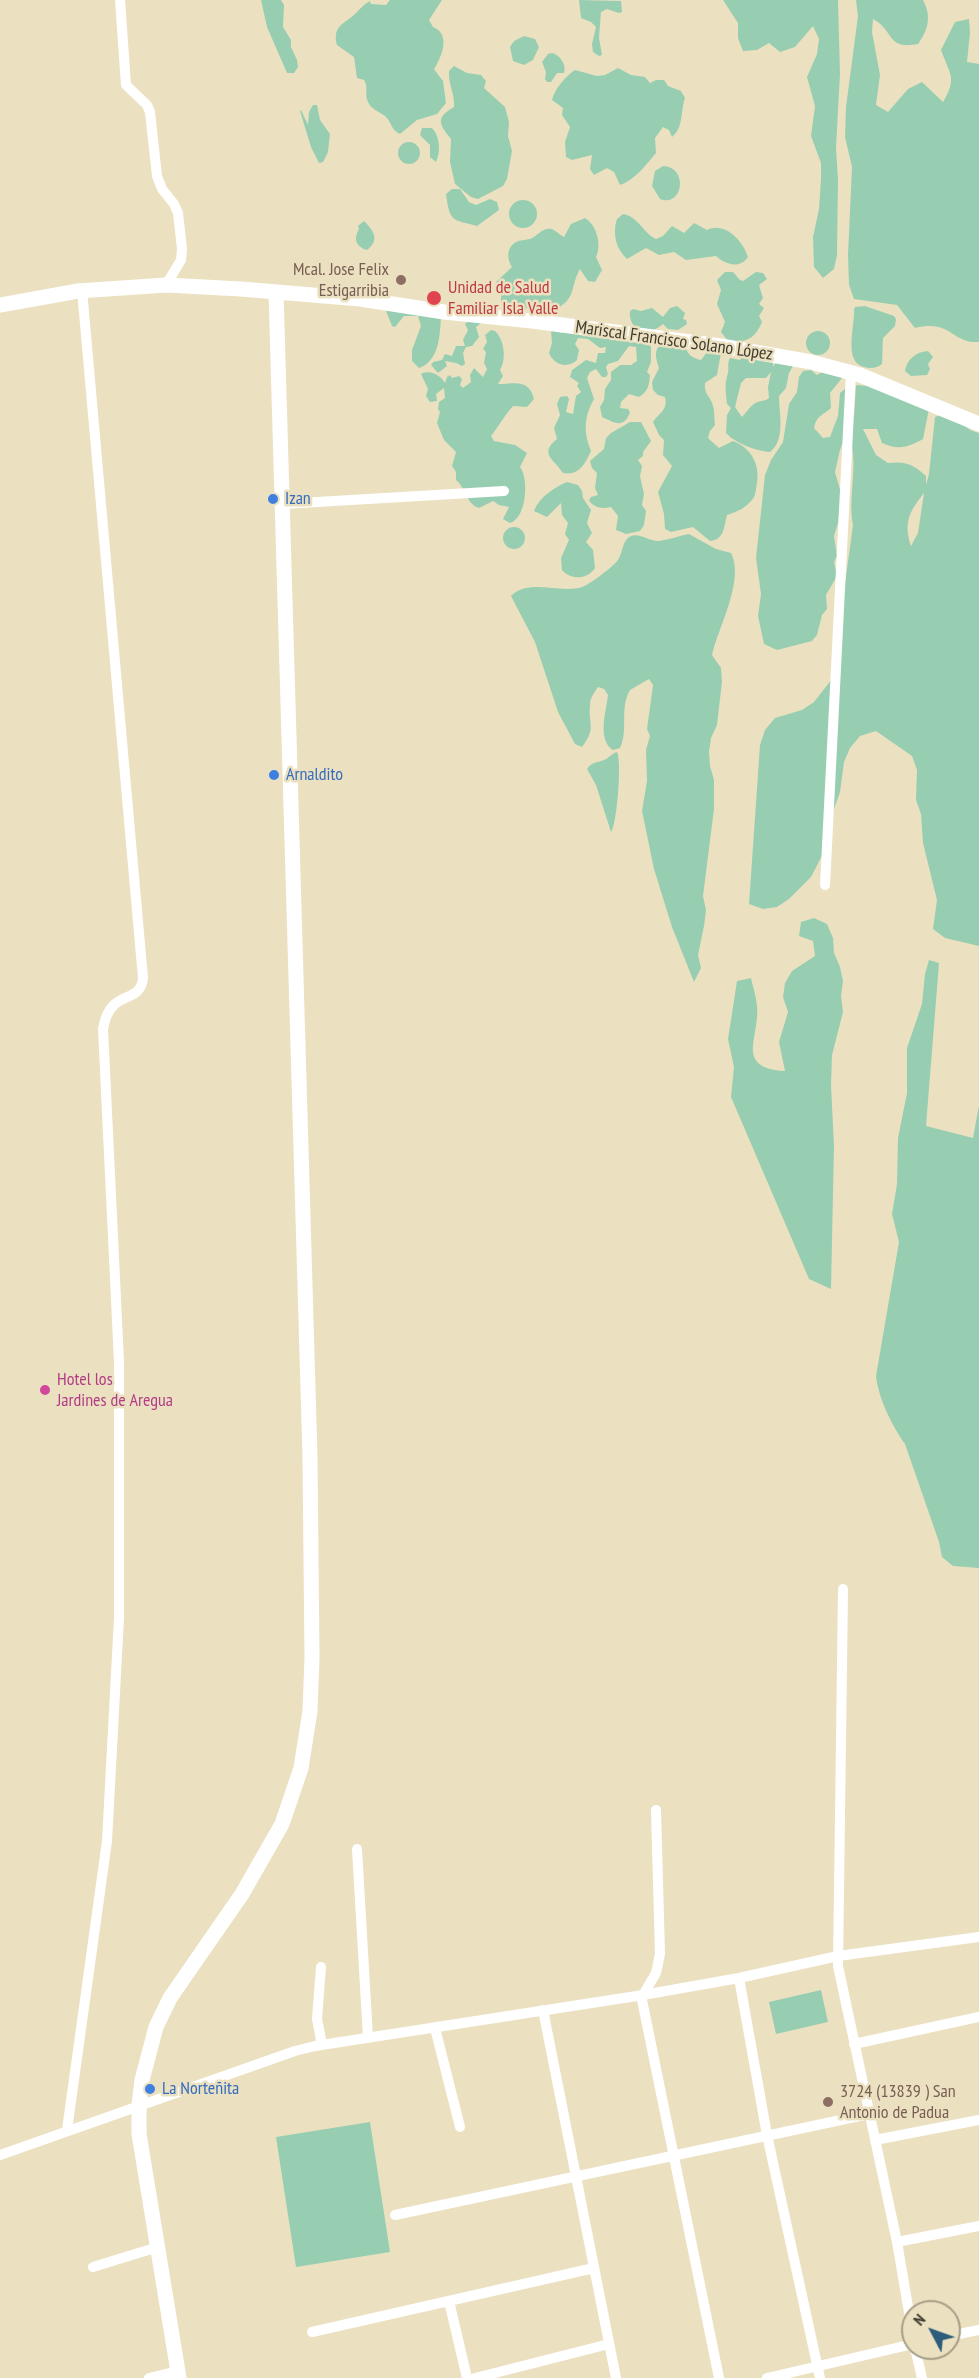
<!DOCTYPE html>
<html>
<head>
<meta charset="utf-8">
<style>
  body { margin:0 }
  #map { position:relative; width:979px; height:2378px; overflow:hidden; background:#ebe1c1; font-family:"PT Sans Narrow",sans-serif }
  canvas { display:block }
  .north { position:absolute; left:901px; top:2300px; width:60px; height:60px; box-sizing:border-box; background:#ebe1c1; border:2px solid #a69e86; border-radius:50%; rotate:311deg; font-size:16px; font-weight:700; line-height:24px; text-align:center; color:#3e3a2d }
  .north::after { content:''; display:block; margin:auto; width:21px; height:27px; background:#2d5d7b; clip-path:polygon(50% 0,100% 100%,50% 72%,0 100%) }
</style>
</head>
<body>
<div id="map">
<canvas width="979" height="2378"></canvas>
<div class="north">N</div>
</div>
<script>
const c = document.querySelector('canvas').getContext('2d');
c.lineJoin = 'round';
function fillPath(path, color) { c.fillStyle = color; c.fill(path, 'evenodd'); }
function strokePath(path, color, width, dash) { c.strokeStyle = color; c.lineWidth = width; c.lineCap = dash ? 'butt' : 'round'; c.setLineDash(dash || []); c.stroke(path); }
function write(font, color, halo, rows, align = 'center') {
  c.font = font + ' "PT Sans Narrow",sans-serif'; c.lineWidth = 5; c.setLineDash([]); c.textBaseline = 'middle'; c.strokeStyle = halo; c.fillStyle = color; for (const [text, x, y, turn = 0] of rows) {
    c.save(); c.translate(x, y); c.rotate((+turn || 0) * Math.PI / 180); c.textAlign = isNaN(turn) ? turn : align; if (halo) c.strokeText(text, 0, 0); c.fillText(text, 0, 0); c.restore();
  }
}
const green = new Path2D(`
  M261 0H281L284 5 283 27 291 40V47L297 60 298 67 294 73H287L267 27Z
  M390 0H442L429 20 433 27C451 34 442 57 434 69L443 81 446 103 437 114 417 120 400 134C391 130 392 123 386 117 380 111 372 111 368 102 364 94 369 87 364 80L357 78 354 57 337 45C332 26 344 24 355 14 360 9 364 4 370 1L371 4 386 5Z
  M579 0 621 1 622 12 619 13 607 9 601 12 599 38 602 55 599 56 593 52 592 44 596 27 591 22 581 18Z
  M723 0H838L840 74 836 148 838 180 837 255 834 269 823 278 814 267 813 237 819 209 821 179V163L811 136 815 106 807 77 817 54 819 39 813 26 795 47 780 52 769 43 757 50 743 51 738 38V23Z
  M856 0H923C932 17 928 30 918 44 886 50 895 31 873 19L872 32 880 75 876 105 888 112 908 89 922 82 943 102C958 78 949 73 941 50L955 22 969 19 970 33 967 62 979 64V342C951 344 952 319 915 328L897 305 854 299 849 285 848 255 852 167 845 137 846 107 858 16Z
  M524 36 535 39 539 47 533 60 524 65 513 61 510 47 514 41Z
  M552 53C560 55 567 65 564 73H557L551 82H547L545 79 546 72 542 62 548 54Z
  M454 66 467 73 481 75 486 81 484 88 505 107 509 122 508 136 512 151 507 179 503 186 478 199 471 197 455 184 450 162 451 139C439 124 435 118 454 107 455 94 448 84 449 71Z
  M618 68 631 75 645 77 650 83 656 80H664L668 86 681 91 685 98C680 113 684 127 672 137L669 130 663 127 655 138 656 153C646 165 635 180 620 185L614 172 607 168 594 175 590 169 592 155 572 160 566 157 565 142 570 127 562 115 563 108 552 100C555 88 566 76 575 70L597 76 605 75Z
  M313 105H317L320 120 330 134 328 152 323 162 319 163 311 147 300 111 301 110 308 125 309 112Z
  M422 128H432C440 136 441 152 436 162L430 157V145L420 135Z
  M398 153a11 11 0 1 1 22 0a11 11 0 1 1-22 0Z
  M663 166C689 167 683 208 660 199L652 186 655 171Z
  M452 189H460L469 202 476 205 490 199 497 202 499 210 477 226C452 219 450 223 446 194Z
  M509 214a14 14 0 1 1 28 0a14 14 0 1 1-28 0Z
  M623 214C638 216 643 233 656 239L663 236 672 226 684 233 694 223 707 230C725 221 743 241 748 257 740 269 726 265 716 256L686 260 674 252 659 255 646 248 627 259C616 249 612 233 617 219Z
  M585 218C597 225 602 245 596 257L602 270 595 282 588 281 580 269C570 286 577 298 556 309L548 308 546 301 533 304 521 312 515 307 501 302V295L497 290 496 282 512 267C507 259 506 248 516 242 520 240 526 240 530 239 538 236 542 227 552 229 556 231 560 235 564 237L571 224Z
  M364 221C374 231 380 240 367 250 356 247 353 239 359 229L358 226Z
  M725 272H733L740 280 743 281 756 272 763 273 767 279 759 285 763 298 759 304 764 308 759 316 762 322C755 339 746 343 728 341L721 332 725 322 717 304 721 290 717 280Z
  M384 306 441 316C440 333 440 361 419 368L412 361V350L421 326 418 316H404L395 327 392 326Z
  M677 306 685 313 683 319 686 320 687 324 678 330 668 329 663 324C649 337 628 331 630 311L633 309 641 311 652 308 663 317 670 308Z
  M865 306 894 316 896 319 895 326 883 338 882 364C877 368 871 369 864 367 843 362 855 326 854 310L855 307Z
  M468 321 481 323 476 327 479 337 472 346 466 347 463 353 465 364 462 366 456 363 445 361 447 366 438 373 431 365 433 362 442 360 445 354 452 356 456 346H465L463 340 468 330 465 324Z
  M567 329 646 342 651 347V362L647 372 650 375C649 384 649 391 639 397L629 394 621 402 620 408 628 409 630 412C624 430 613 422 602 417L600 407 604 400 605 389 611 380V372L620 365H631L637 361 636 347 629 346 618 361 608 364 606 367 608 374 606 377H602L596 369 590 372 587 378 594 399C584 416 583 433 591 451 585 464 579 476 563 473 555 460 538 454 557 439L554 428 560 415 557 404 560 397 567 396 569 399 566 412 573 414 576 396 581 392 577 386 579 383 570 377 572 370 586 360 596 363 598 353H605L606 347 600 348 588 339 578 338 575 344 579 350 577 360C567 369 554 365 549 353L552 343 551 332 554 330 561 333Z
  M491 330 495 331C504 339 507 359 500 370L503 376 498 384C513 384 529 378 534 399L527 407 513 406C504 416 499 426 491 436L494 441 515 445 527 453 520 467C529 478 527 518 510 523L503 519 509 507 499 505 493 501 479 508C466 504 466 488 456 480V472L452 466 456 452 444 440 437 423 440 412 438 409 439 402 445 398 444 388 436 394 437 401 430 402 426 396 428 389 421 374C429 369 441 375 445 383L447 377 450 375 452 378 459 376 462 379 460 385 463 388 471 382 470 375 474 368 483 377 487 369 484 363 486 352 483 349 487 342 485 335Z
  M806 343a12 12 0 1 1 24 0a12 12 0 1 1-24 0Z
  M662 342 684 345C688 354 691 358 701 360L710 348 721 353 717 375 705 383C704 394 709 395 712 403 715 409 714 419 715 425L710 431 708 438 719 448 733 441C751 448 760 464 757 483 756 487 756 493 754 497 748 507 737 512 727 515 724 527 724 540 710 541L693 527 671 532 665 529 664 514 658 492 672 466 663 455 664 440 659 435 653 422C660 412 668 410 665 397L658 395 653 390 652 382 659 368C656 358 653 351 662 342Z
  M928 351 933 357 928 364 930 369 927 375 911 376 905 371C907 359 916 352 928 351Z
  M744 354 773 361V367L777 360 793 366 789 373 786 388 779 396C779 413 786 440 770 452 756 451 735 443 726 433L727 415 731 408 727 404C726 392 724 385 728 373 729 368 727 363 730 358L740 360ZM771 372 768 387 769 398 766 400C752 402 751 407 742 417L735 407 741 383 746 378H766Z
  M811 370 817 375 824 371 837 372 842 378 830 393 831 408C823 415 816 416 814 428L823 438 830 437 838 416 840 393 846 388 854 417 856 385 870 386 929 409 923 439C907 448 898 450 882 443L877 429H863L876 455 888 463C905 461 913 464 926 476V485L929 474 935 417 947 412 970 430 979 433V946L945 938 933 929 937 900 923 843 921 814 916 800 917 770 912 756 876 731 860 736 850 748 844 762 840 792 830 820 825 850 811 877 789 899 777 907 763 909 749 904 760 745 765 730 775 718 802 710 814 702 832 679 853 525C847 494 861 460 847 432L840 450 835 472 841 493 838 523 834 536 837 556 834 562 837 576 826 595 827 609 822 615 817 635 812 641 777 650 764 644 758 616 761 594 756 558 765 475 771 460 783 442 789 404 797 392 799 377 803 371ZM924 493 918 533 911 546C903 522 910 511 924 493Z
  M630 422H641L651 441 643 452V456L638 460 642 466 640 476 644 494 642 505 646 511 644 525 640 531 626 534 616 530 618 516 611 507C603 509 593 508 589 500L591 497 598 495 595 488 597 473 592 468 590 461 604 449 606 438 611 433Z
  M567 482 578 485 582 491 583 498 591 510 587 523 592 533 586 542 593 550 595 568C587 580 571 580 562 570L561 558 569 540 565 534 568 523 562 515 561 503 547 517 534 511C539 497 555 487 567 482Z
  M503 538a11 11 0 1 1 22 0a11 11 0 1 1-22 0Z
  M689 534 716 549 731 553C745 580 718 628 712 655L721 668 722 682 717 725 711 738 709 752 710 766 714 780V809L703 896 706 910 704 926 698 955 701 968 694 982 672 927 654 869 642 811 647 781 646 750 650 736 647 729 653 685 649 679 630 690C619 709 629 729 620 748L613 750C597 740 606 712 608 695L604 689 598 687C594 693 590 698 590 705 588 725 597 727 582 747L575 744 558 712 535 642 511 596C529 578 558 594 582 587 589 585 614 566 618 560 623 552 622 540 631 536 640 533 649 541 658 541 668 540 679 536 689 534Z
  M617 752C622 761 617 824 611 832L596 785 587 769C592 762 596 763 604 760 609 758 611 754 617 752Z
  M814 918 827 924 833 938 834 953 840 967 843 981 841 996 843 1012 832 1055 831 1085 834 1146 831 1289 809 1279 731 1097 734 1067 728 1039 737 981 751 978C753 987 756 996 757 1006 760 1038 734 1068 785 1071L779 1042 788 1012 783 997 785 983 792 971 815 956 813 941 799 936 801 922Z
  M929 960 939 963 926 1126 973 1138 979 1105V1568L953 1566 942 1557 939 1542 905 1444C892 1426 878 1397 876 1376L899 1242 892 1214 897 1184 898 1138 907 1093V1048L922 1004 925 974Z
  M821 1990 828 2022 776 2034 769 2002Z
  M370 2122 390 2252 296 2267 276 2137Z`);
const street = new Path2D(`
  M120 0 126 85 147 105 150 112 157 176 162 189 174 204 178 213 182 249 181 260 166 285
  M283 504 504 491
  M825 885 851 372
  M843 1589 838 1966 897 2242 913 2336
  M357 1849 368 2038
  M321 1967 317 2019 322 2045
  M739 1978 767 2135 820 2378
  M641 1995 719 2378
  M643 1995 656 1973 660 1954 656 1810
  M543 2010 616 2378
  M435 2028 460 2127
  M854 2044 979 2017
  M67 2130 107 1841 119 1618V1362L103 1029C110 987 140 1006 143 978L82 290
  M875 2140 979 2120
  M0 2155 295 2051 315 2046 643 1995 739 1978 838 1956 979 1937
  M395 2215 869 2114
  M897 2242 979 2226
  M93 2267 158 2247
  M449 2301 467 2378
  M312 2332 594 2268
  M949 2336 979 2330
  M915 2348 922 2378
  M149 2378 178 2371
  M475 2378 609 2344
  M767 2378 913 2344`);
const secondary = new Path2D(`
  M0 305 78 291 166 285 241 289 360 299 444 312 532 321 721 346 811 362 860 375 979 424
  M179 2378 139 2134V2105L142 2080 156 2027 170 1998 242 1894 282 1824 301 1768 310 1711 312 1658 310 1457 276 292`);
const markers = [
  [401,280,6,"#8d6e63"],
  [434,298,8,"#e0444e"],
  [273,499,6,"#3f7fe0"],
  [274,775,6,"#3f7fe0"],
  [45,1390,6,"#d1479c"],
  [150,2089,6,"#3f7fe0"],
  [828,2102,6,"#8d6e63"]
];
const educationNames = [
  ["Mcal. Jose Felix",389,270],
  ["Estigarribia",389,291],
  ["3724 (13839 ) San",840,2092,"left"],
  ["Antonio de Padua",840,2113,"left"]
];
const healthNames = [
  ["Unidad de Salud",448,288],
  ["Familiar Isla Valle",448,309]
];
const streetNames = [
  ["Mariscal Francisco Solano López",674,341,8]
];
const shopNames = [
  ["Izan",285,499],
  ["Arnaldito",286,775],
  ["La Norteñita",162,2089]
];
const hotelNames = [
  ["Hotel los",57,1380],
  ["Jardines de Aregua",57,1401]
];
fillPath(green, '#97ceb1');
strokePath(street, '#fff', 10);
strokePath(secondary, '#fff', 15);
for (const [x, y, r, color] of markers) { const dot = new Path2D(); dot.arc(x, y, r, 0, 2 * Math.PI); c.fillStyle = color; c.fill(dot); strokePath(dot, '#ebe1c1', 2); }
write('18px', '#785e54', '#ebe1c1', educationNames, 'right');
write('18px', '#be3a42', '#ebe1c1', healthNames, 'left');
write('18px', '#3e3a2d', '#ebe1c1', streetNames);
write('18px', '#366cbe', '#ebe1c1', shopNames, 'left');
write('18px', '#b23c85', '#ebe1c1', hotelNames, 'left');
</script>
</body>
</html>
